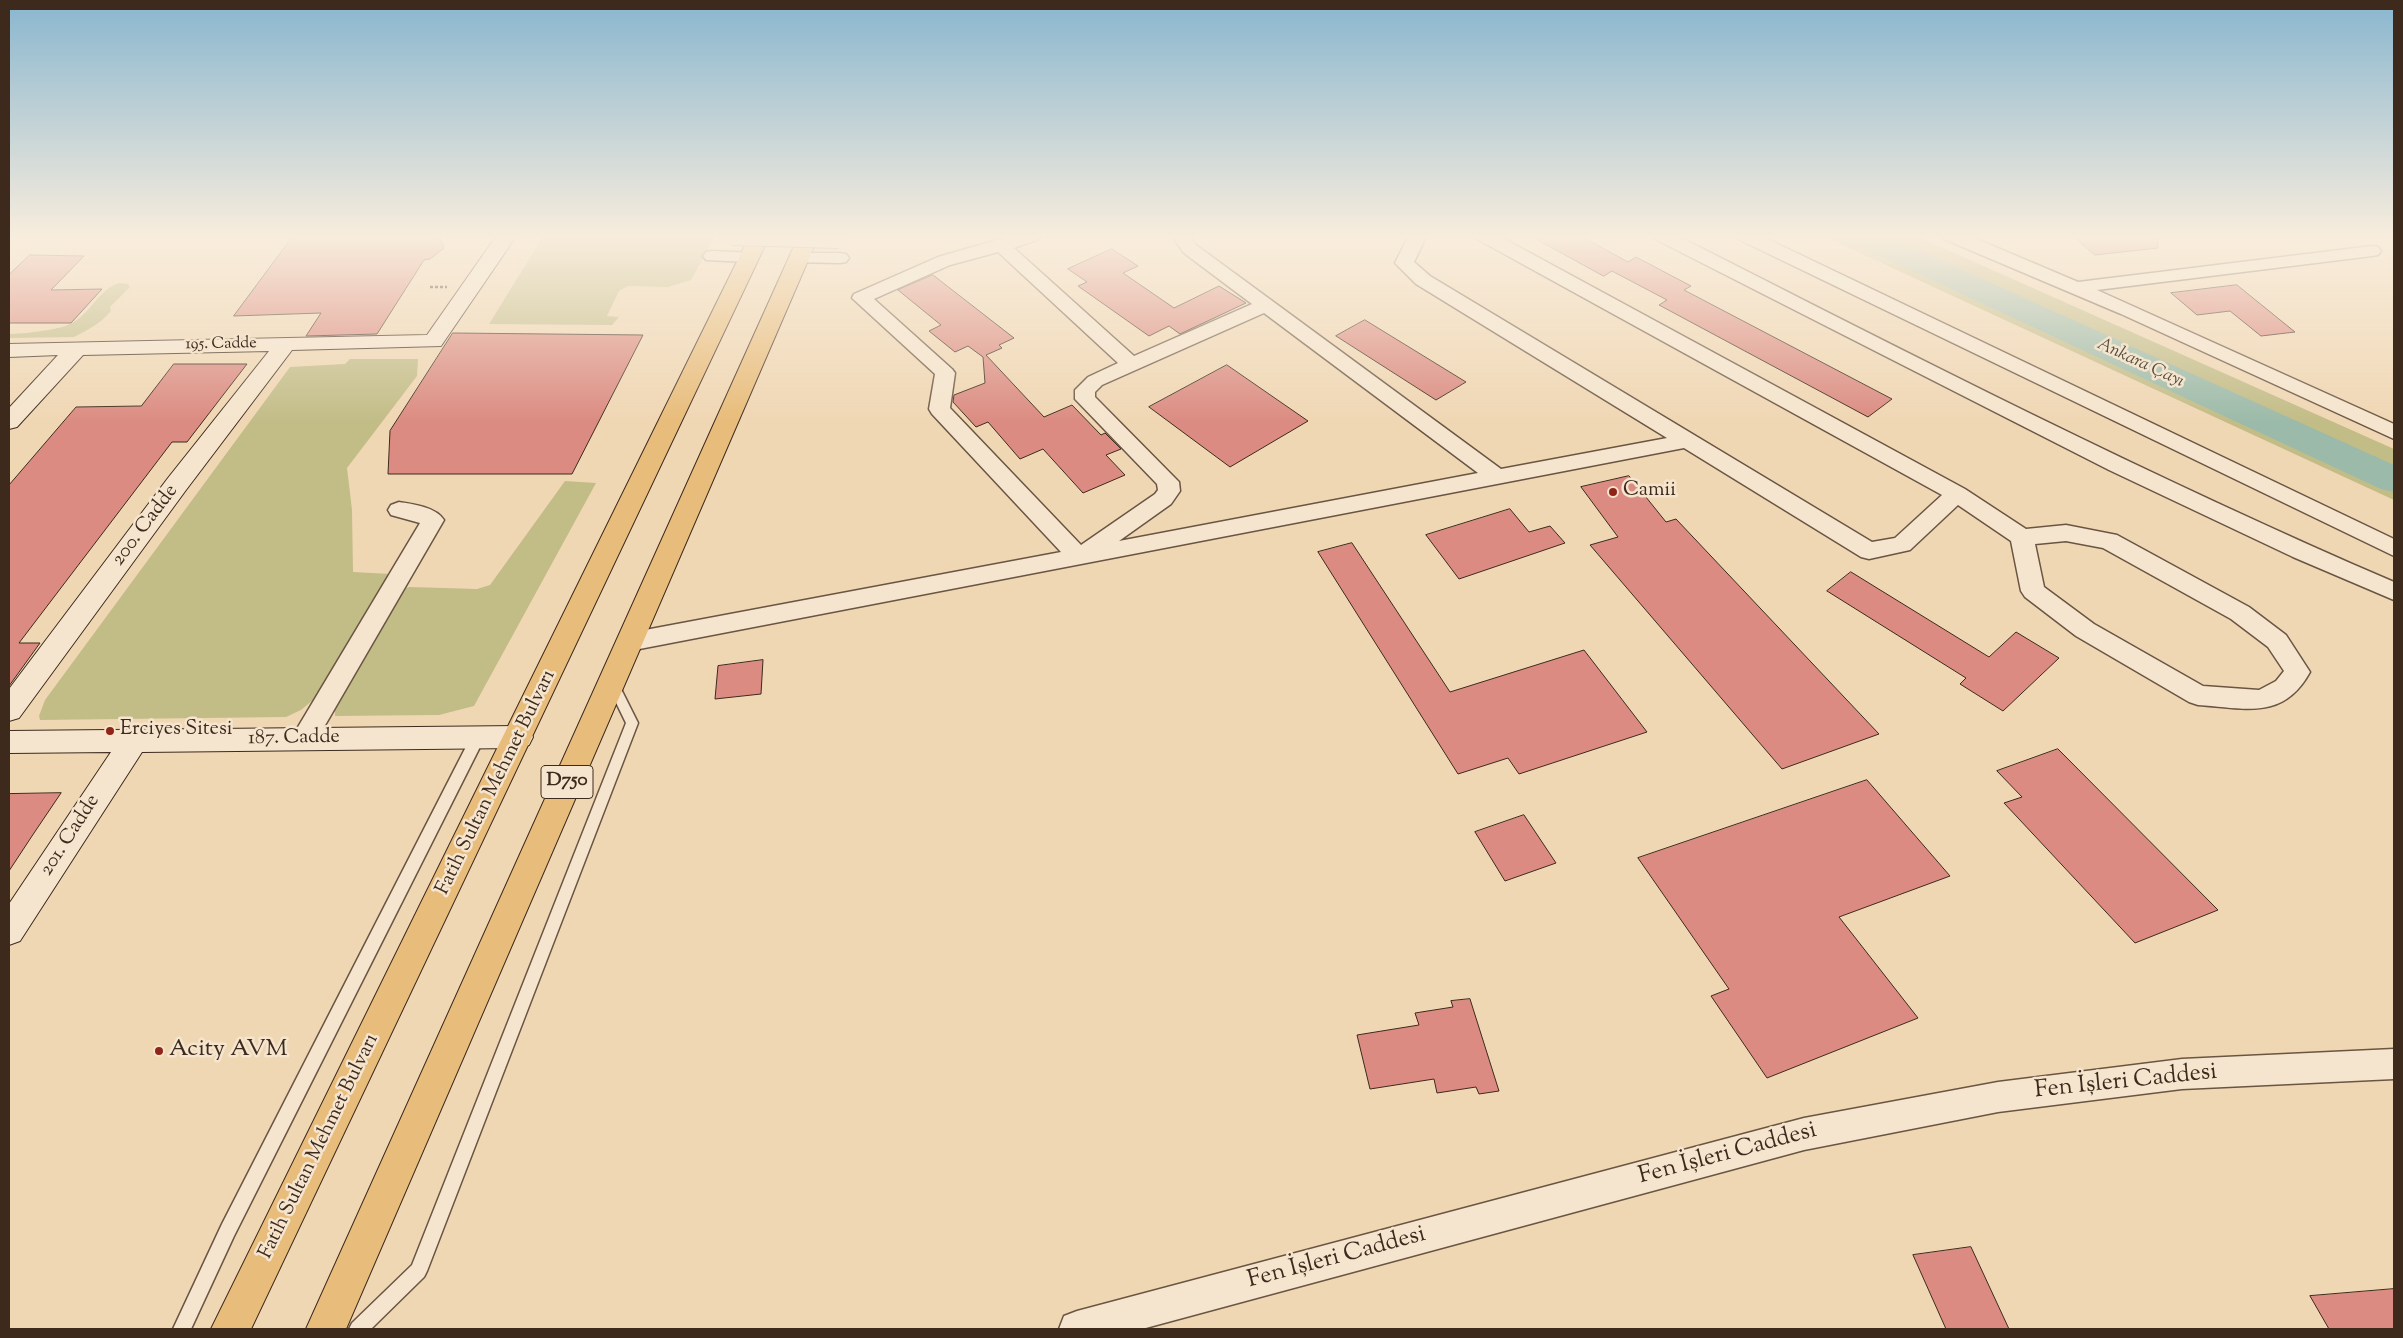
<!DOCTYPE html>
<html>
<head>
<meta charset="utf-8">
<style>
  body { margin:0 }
  #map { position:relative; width:2403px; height:1338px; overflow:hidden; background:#f0d7b4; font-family:"Sorts Mill Goudy",serif }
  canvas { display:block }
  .frame { position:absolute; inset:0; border:10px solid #3d2a1d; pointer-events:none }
</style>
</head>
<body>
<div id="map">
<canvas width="2403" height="1338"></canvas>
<div class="frame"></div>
</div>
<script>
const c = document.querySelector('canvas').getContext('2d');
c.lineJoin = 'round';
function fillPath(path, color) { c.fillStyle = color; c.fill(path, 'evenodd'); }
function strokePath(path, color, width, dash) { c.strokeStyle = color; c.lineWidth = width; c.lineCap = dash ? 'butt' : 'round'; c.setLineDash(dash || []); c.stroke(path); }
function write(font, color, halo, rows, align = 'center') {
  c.font = font + ' "Sorts Mill Goudy",serif'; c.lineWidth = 5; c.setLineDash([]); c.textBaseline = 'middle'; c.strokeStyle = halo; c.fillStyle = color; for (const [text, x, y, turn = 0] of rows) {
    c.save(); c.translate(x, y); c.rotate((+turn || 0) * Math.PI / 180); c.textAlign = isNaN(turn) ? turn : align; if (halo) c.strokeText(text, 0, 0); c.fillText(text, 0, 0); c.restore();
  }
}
const green = new Path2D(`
  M544 235H716L691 280 668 287 628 286 619 291 607 316 619 317 612 325 489 324Z
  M1821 235H1914L2394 449V500Z
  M120 283 128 284 130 287 110 307 111 311C101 323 88 330 74 337L9 338V334C22 334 59 330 70 324 90 315 99 288 120 283Z
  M350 359H418L417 376 347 468 352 510 353 572 391 574 313 700 301 710 286 717 40 720 39 716 45 700 290 367 345 364Z
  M565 481 596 483 474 706 439 715 335 716V705L403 589 409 587 477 589 490 585Z`);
const river = new Path2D(`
  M1844 235H1885L2394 465V492L2381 489 1848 241Z`);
const building = new Path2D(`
  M294 235H438L444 248 430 259 424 260 377 334 306 336 321 313 234 316Z
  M1529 235H1579L1628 262 1636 257 1691 286 1684 290 1892 399 1868 417 1659 305 1667 300 1612 271 1604 276Z
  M2072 235H2157L2158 248 2095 255Z
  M1112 249 1138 266 1123 273 1174 308 1219 286 1246 303 1180 334 1169 326 1149 336 1078 286 1087 282 1068 269Z
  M30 255 84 256 51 290 102 289 71 323H9V275Z
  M933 275 1014 338 999 345 1002 348 986 355 1044 417 1072 405 1101 435 1105 433 1121 449 1106 455 1125 475 1083 493 1043 449 1020 459 988 422 976 427 953 402 954 395 985 383 983 357 968 346 955 352 929 331 941 325 898 290Z
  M2237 285 2295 332 2261 336 2230 311 2197 315 2171 293Z
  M1365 320 1466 382 1436 400 1336 336Z
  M453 333 643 335 572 474H388L390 431Z
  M174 364H247L187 442H172L19 643H40L9 686V485L76 407 141 406Z
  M1227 365 1308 421 1230 467 1149 407Z
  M1629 476 1666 522 1676 519 1879 734 1782 769 1590 545 1618 537 1581 487Z
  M1510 509 1529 532 1550 526 1565 543 1459 579 1426 535Z
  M1352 543 1450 692 1584 650 1647 732 1519 774 1508 758 1458 774 1318 552Z
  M1851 572 1989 657 2016 632 2059 658 2003 711 1960 684 1966 678 1827 591Z
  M763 660 761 694 715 699 718 666Z
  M2058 749 2218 910 2135 943 2004 803 2022 797 1997 771Z
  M1867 780 1950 876 1839 917 1918 1018 1767 1078 1711 996 1729 989 1638 858Z
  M61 793 32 836 9 871V794Z
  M1524 815 1556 863 1505 881 1475 832Z
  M1470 999 1499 1091 1479 1094 1476 1087 1437 1093 1434 1079 1370 1089 1357 1035 1419 1025 1415 1013 1453 1007 1451 1001Z
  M1971 1247 2009 1329H1946L1913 1255Z
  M2394 1289V1329H2329L2310 1296Z`);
const path = new Path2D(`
  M430 287H447`);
const lane = new Path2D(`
  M612 677 616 679 638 723 427 1271 424 1277 371 1329H349L352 1323 412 1265 626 723 606 682 608 679Z
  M478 732 483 733 485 737 234 1236 191 1329H173L222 1224 471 737 473 733Z`);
const street = new Path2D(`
  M1014 235H1042L1039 239 1014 248 1134 356 1252 304 1184 253 1171 235H1189L1196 245 1501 469 1667 438 1416 284 1395 263 1409 235H1427L1414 262 1430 276 1872 542 1895 538 1942 495 1477 239 1474 235H1497L1965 489 2026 529 2066 525 2117 535 2249 607 2286 635 2310 672C2283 721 2245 708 2198 705L2189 702 2076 636 2025 597 2021 591 2011 541 1958 505 1910 550 1869 559 1861 557 1684 448 629 651 620 648 617 642 620 636 629 633 1061 552 932 414 929 409 935 374 852 298 854 294 938 257ZM998 252 1118 363 1088 377 1075 390V399L1157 484 1158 490 1155 494 1081 545 950 408 955 373 952 369 874 299 950 265ZM1264 313 1478 473 1119 541 1171 504 1180 491 1179 482 1095 397V392L1102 385ZM2066 541 2103 548 2231 619 2268 647 2284 671 2276 681 2259 690 2203 686 2094 624 2044 587 2035 544Z
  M1652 235H1676C1913 356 2150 477 2394 582V600L2293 557 2109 470 1655 239Z
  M1735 235H1759L2394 539V556L1738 239Z
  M1941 235H1967L2078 282 2372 246 2378 247 2381 251 2378 255 2372 256 2097 290 2394 424V439L2121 314 1944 239Z
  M712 251 755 253 758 257 755 261 749 262 706 260 703 256 706 252Z
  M799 253H840L846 254 849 258 846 262 840 263 793 262 790 258 793 254Z
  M399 502C413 504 436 507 444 520L313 746 304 749 295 746 291 739 295 732 420 523 391 515 388 510 391 505Z
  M2394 1049V1079L2182 1089 1998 1112 1804 1150 1142 1329H1059L1064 1316 1077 1311 1804 1118 1998 1082 2182 1059Z`);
const secondary = new Path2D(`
  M497 235H517L441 346 292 350 186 490 19 718 9 721V689L168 478 269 351 83 355 17 427 9 429V408L58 355 9 357V344L427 335Z
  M519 726 529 729 533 737 529 745 519 748 142 752 20 941 9 945V904L111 752 9 753V731Z`);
const highway = new Path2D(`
  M750 235H770L251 1329H211Z
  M799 235H819L346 1329H306Z`);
const streetBridge = new Path2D(`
  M732 235 839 238`);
const markers = [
  [1613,492,5,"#8f2418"],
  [110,731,5,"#8f2418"],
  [159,1051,5,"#8f2418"]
];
const farStreetnames = [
  ["195. Cadde",221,345,-1]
];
const farWaternames = [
  ["Ankara Çayı",2140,364,25]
];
const shields = [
  [567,782,52]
];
const shieldNames = [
  ["D750",567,782]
];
const poiNames = [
  ["Camii",1623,492],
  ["Erciyes Sitesi",120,731]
];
const streetNames = [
  ["200. Cadde",146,526,-53],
  ["187. Cadde",294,739,-1],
  ["Fatih Sultan Mehmet Bulvarı",497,783,-64],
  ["201. Cadde",71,836,-57],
  ["Fatih Sultan Mehmet Bulvarı",320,1147,-64]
];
const nearPoinames = [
  ["Acity AVM",169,1051]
];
const nearStreetnames = [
  ["Fen İşleri Caddesi",2126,1083,-6],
  ["Fen İşleri Caddesi",1728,1155,-15],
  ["Fen İşleri Caddesi",1337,1259,-15]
];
fillPath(green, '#c2bc87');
fillPath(river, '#9bbaa9');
fillPath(building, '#db8b81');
strokePath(building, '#3d2a1d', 1);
strokePath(lane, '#6a5543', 3);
strokePath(street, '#6a5543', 3);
strokePath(secondary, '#3d2a1d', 2);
strokePath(highway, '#3d2a1d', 2);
strokePath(path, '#3d2a1d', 2.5, [3, 2]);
fillPath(lane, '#f5e5ce');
fillPath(street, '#f5e5ce');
fillPath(secondary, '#f5e5ce');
fillPath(highway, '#e8bc7a');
strokePath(streetBridge, '#6a5543', 22, []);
strokePath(streetBridge, '#f5e5ce', 20);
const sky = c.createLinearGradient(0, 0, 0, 423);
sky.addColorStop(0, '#89b6cf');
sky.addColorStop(0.56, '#f8eddd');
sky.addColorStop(1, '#f8eddd00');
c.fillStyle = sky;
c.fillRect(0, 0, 2403, 423);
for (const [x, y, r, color] of markers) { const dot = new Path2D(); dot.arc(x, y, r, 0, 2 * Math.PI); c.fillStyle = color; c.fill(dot); strokePath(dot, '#f5e5ce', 2); }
write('16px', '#3d2a1d', '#f5e5ce', farStreetnames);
write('italic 18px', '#544e40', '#f5e5ce', farWaternames);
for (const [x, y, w] of shields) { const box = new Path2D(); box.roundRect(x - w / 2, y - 16.5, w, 33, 4); c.fillStyle = '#f5e5ce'; c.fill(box); strokePath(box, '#3d2a1d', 1); }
write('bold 19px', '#3d2a1d', null, shieldNames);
write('20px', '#3d2a1d', '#f5e5ce', poiNames, 'left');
write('20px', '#3d2a1d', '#f5e5ce', streetNames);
write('24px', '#3d2a1d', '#f5e5ce', nearPoinames, 'left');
write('24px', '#3d2a1d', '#f5e5ce', nearStreetnames);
</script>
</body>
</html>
